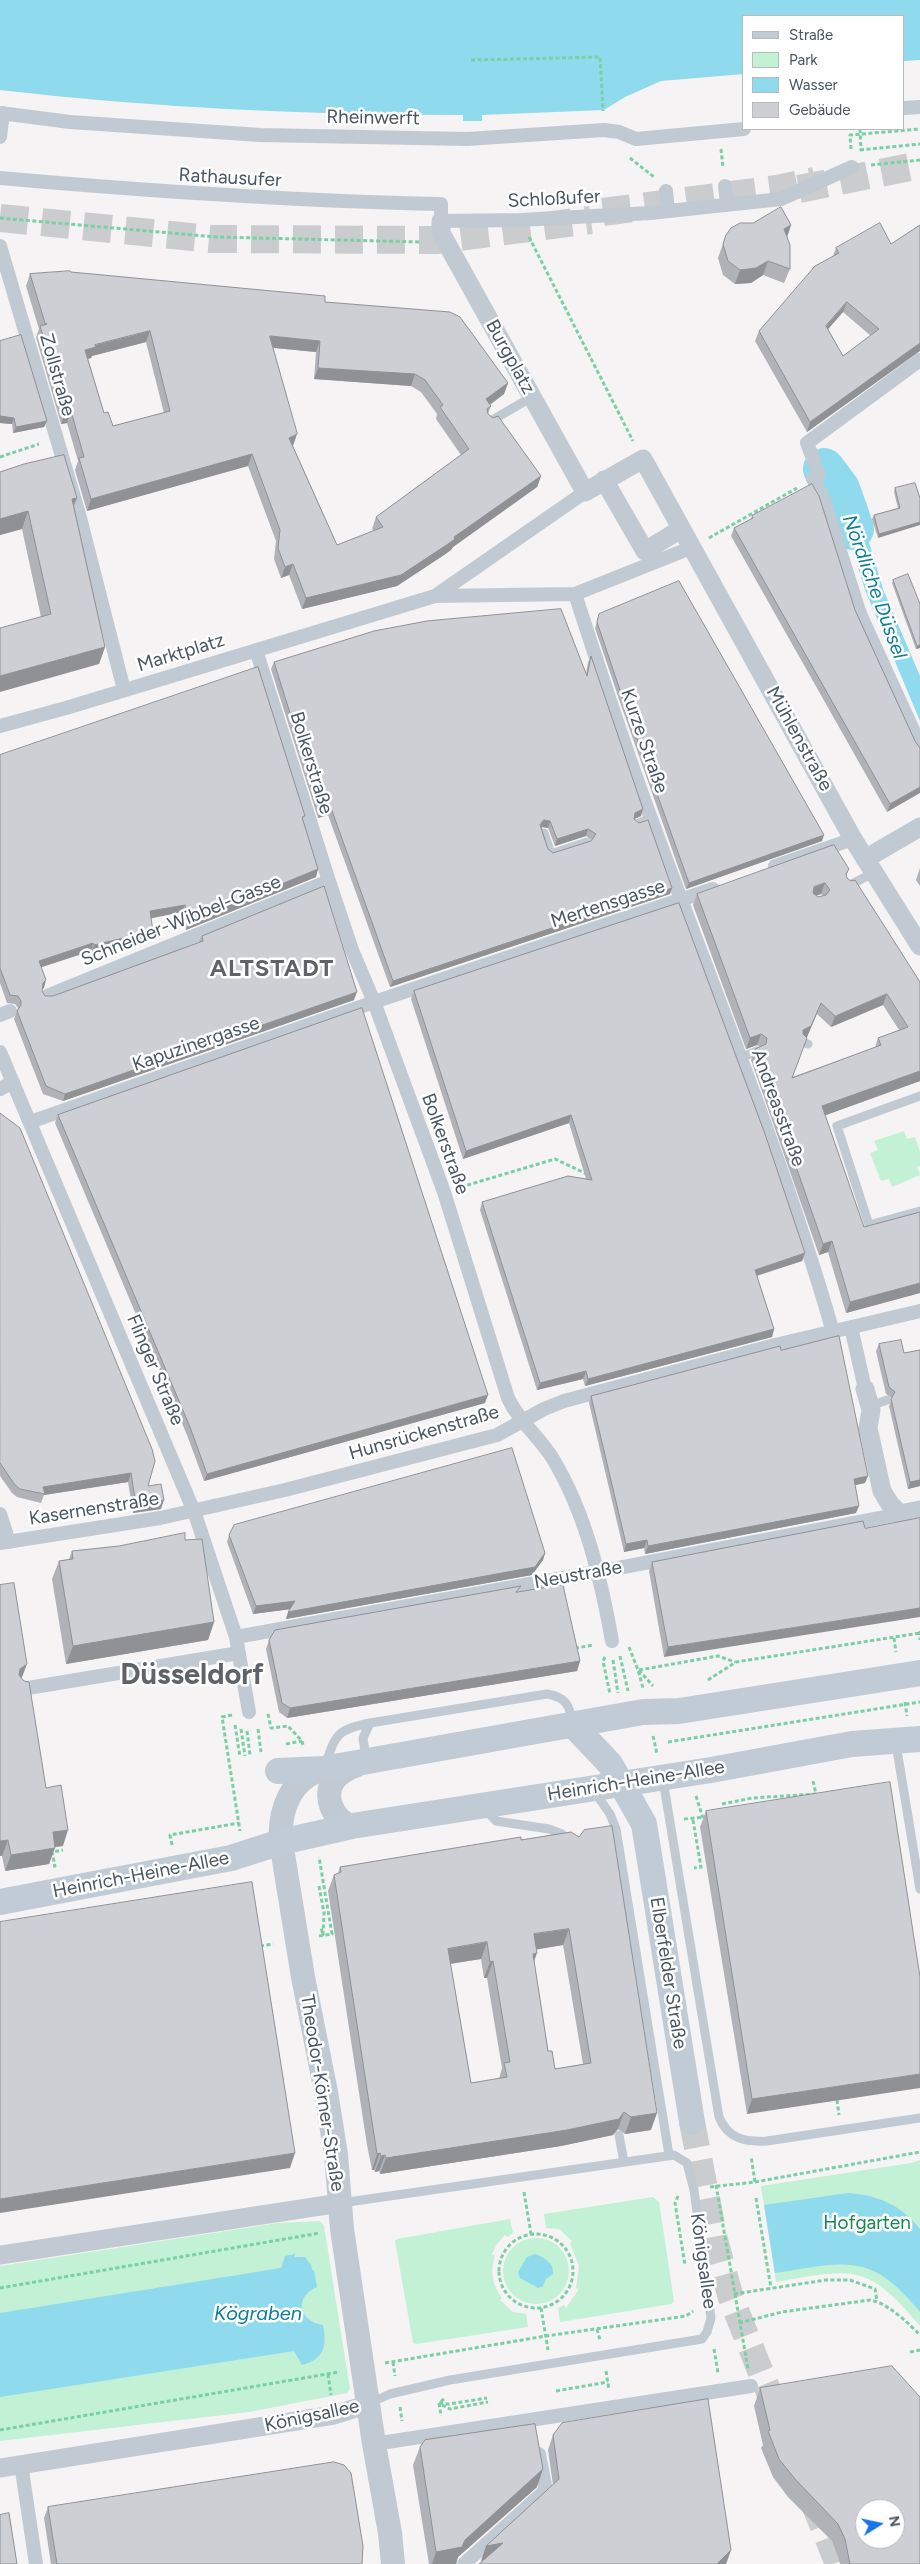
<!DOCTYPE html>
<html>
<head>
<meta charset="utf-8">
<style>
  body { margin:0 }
  #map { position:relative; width:920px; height:2564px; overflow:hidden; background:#f5f3f3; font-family:Figtree,sans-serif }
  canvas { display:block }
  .legend { position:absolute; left:742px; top:15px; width:162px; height:115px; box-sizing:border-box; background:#fff; border:1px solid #b7bbc0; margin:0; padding:6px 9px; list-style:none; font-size:15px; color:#4a5661 }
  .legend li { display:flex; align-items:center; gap:10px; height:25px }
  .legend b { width:25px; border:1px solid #b7bbc0 }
  .north { position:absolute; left:855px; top:2499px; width:50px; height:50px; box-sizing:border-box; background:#fff; border:1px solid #b7bbc0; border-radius:50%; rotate:80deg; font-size:14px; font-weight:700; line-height:20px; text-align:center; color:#4a5661 }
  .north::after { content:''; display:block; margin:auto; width:18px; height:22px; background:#1a73e8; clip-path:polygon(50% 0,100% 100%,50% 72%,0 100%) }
</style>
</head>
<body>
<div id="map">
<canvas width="920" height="2564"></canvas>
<ul class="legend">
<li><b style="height:6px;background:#c1cbd6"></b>Straße</li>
<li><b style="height:14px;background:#c3f1d5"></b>Park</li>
<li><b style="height:14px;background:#90daee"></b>Wasser</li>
<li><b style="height:14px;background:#cdcfd5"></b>Gebäude</li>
</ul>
<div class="north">N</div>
</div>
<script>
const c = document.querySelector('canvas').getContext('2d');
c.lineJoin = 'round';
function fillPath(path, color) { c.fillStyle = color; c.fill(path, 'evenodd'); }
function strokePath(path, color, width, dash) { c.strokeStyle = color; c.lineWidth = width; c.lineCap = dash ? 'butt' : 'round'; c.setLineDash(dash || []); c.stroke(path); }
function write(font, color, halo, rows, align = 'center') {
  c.font = font + ' Figtree,sans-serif'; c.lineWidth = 5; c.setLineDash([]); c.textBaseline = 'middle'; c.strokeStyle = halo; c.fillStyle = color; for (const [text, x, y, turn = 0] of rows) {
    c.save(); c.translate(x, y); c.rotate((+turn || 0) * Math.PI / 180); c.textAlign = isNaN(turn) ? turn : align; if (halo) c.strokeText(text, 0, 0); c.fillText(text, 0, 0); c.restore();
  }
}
const green = new Path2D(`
  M904 1131 907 1139 915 1137 920 1152V1166L917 1167 920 1175 892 1187 889 1179 881 1181 870 1153 878 1150 874 1141Z
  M920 2160V2326C866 2262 854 2269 776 2282L761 2186 911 2163Z
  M653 2197 659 2202 674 2301 671 2304 560 2322 558 2308 564 2305 566 2308 579 2289 576 2288 579 2266 570 2243 572 2241 559 2229 546 2228 544 2214Z
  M510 2219 513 2233 508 2237 505 2235 497 2244 492 2254 495 2256C490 2271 492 2285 502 2298L500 2300 513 2312 526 2314 528 2327 416 2344 413 2343 395 2241 397 2239Z
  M320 2221 324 2226 350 2389 347 2393 249 2412 0 2441V2266L278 2223Z
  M503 2271a33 33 0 1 1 66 0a33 33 0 1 1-66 0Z`);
const water = new Path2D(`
  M0 0H920V60L904 61V16H744V74L661 81 625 97 604 110 482 115V121H463V115C308 115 154 108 0 90Z
  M837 467 846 477 855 496 883 589 920 676V721L865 590 836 496 826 480Z
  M848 2193C878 2195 901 2205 920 2229V2312C871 2251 845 2262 775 2273L764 2205Z
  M295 2254V2257H305L311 2265 312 2270H314L317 2287C294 2297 298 2321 323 2325 327 2345 325 2359 302 2365L294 2351 0 2397V2313L281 2268 285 2256Z
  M535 2254C544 2257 555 2264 553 2274L546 2279 543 2286 538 2288 520 2278 518 2272 527 2257Z`);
const river = new Path2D(`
  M824 469 839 489 853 529`);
const secondaryTunnel = new Path2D(`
  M692 2122 715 2240 731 2298 780 2420
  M813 2502 838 2564`);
const trunkTunnel = new Path2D(`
  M799 189 920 165
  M603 212 777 189 815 181
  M0 218 212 239 436 240 591 220`);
const path = new Path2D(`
  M471 60 600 57 603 111
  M860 129 861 151
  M721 149 723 168
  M851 149 850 135 920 129
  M860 150 920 144
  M630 158 654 177
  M871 165 920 160
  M0 218 216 237 422 242
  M529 237 633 441
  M0 457 39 444
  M709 538 797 488
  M461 1187 555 1159 587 1174
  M920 1631V1640
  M894 1638 896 1652
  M629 1647 638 1670 643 1688
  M575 1648 594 1645
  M620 1656 628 1691
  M605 1657 603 1661 610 1694
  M613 1660 618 1693
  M639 1670 653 1686
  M639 1670 718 1656 735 1662
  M708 1680 736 1662 920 1633
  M905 1702 907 1716
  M268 1714 271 1728 288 1726 302 1741 303 1745
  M232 1715 222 1717 240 1831
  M235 1725 240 1757
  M241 1729 245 1756
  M258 1729 261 1752
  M247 1731 250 1755
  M653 1736 657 1754
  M668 1742 920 1702
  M286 1744 302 1741
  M696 1796 703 1818
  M722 1804 752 1798 816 1794 813 1781
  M684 1819 705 1817
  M693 1820 701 1867 694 1868
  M172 1845 170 1835 239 1823
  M53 1866H55L52 1852 63 1850
  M319 1886 324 1913 323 1935 321 1927
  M319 1936 332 1934 319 1857
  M260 1946 273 1944
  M837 2100 839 2115
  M755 2182 920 2152
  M716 2185 748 2369
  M710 2187 755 2182 751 2156
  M524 2192 531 2234
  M678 2196 675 2203 685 2265
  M756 2198 771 2288
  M499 2271a37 37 0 1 1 74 0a37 37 0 1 1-74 0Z
  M0 2288 320 2233
  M734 2294 826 2280H850L875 2289 877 2301
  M541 2308 548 2350
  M739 2323 782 2312 870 2300C888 2303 908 2323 920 2335
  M597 2329 600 2340
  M714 2349 718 2373
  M910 2352 920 2350
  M393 2362 395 2376
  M385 2363 546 2336 686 2316 693 2311
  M606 2371 609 2390
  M328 2374 331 2395
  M556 2391 608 2382
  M444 2399 439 2403 449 2404 487 2398
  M439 2403 441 2416
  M442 2405 450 2409 488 2402
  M400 2407 402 2421
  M0 2430 339 2372`);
const service = new Path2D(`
  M489 422 532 397
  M637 824 651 818
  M544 833 551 854 587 842
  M848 886 873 873
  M805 1043 808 1044
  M740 1058 757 1051
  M920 1096 837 1126 869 1225 920 1211
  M871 1410 876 1404 887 1400
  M896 1744 920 1889
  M366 1758 363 1738 370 1723
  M325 1766C336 1734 336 1730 370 1723L547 1694C566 1697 569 1705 573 1722
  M663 1780 719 2117C728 2139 745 2142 767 2141L920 2118
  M594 1791 610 1814 616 1829 669 2155
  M484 1808 496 1821 549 1829 562 1834 568 1840
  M619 2135 624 2162
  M341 2203 674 2155 687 2163 694 2190 711 2318 707 2332 702 2339 450 2380 390 2394 370 2403`);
const pedestrian = new Path2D(`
  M904 108 920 107
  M0 113 70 122 260 135 467 139 604 130 619 132 636 139 744 129
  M0 137 3 113
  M0 178C147 191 294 201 441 204V221L520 220 650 213 781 199 852 167
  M725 186 727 205
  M666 191 668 211
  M0 246 79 514 124 690
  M819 475 807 443 920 360
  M813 479 824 500 860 614 920 745
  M575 594C600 670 624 746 652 821 714 991 783 1158 833 1332
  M435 596 585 492
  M256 650 328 878 352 950 374 1002 444 1192 508 1398C519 1422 540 1437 553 1459 586 1514 601 1579 612 1641
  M0 726 66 708 435 596 575 594 693 547
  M775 866 853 839
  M47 996 329 881
  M0 1015 10 1011
  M0 1052 195 1514 236 1637 249 1712
  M0 1089 13 1082
  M30 1122 374 1002 713 889
  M851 1327 865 1389
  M0 1514 9 1542
  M0 1543 160 1518 285 1490 497 1435 544 1409 564 1401 775 1345 920 1311
  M236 1637 613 1569 900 1514
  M22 1689 239 1653
  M374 2444 751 2386
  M21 2464 36 2564
  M464 2564 546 2490 539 2454`);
const minor = new Path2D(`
  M441 221V233L585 492 643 459 853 839 920 946
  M604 480 645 551 681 529
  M865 859 920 827
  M865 1389 871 1410 868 1428 882 1491 890 1504 900 1514 920 1510
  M0 2255 340 2203
  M0 2468 334 2415 369 2404`);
const tertiary = new Path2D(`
  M323 1769C290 1779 279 1810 281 1842L303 1977 326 2092 336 2155 342 2229 374 2444 390 2533 393 2564
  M352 1826C334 1821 322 1797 334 1780 339 1773 349 1768 357 1765`);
const secondary = new Path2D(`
  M573 1725 610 1764 644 1824 692 2122
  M278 1771 323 1769 643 1712 679 1711 920 1673
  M0 1902 231 1858 281 1842 352 1826 711 1770 852 1744 920 1739`);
const wall = new Path2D(`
  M791 225 787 237 790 269 784 283 763 275 751 283 735 284 723 275 718 258 726 235Z
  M836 248 919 351 807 432 755 341 759 331 833 256ZM843 312 871 336 843 356 828 329Z
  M71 272 325 302 508 383 504 394 490 405 491 406 488 414 541 476 537 487 453 547 451 550 444 555 397 586 302 609 289 575 281 578 274 559 276 541 248 466 87 511 75 470 78 461 67 423 61 424 36 337 39 329 26 286 30 274ZM146 342 164 413 113 426 104 413 88 359 91 358 92 356ZM273 348 316 352 314 379 411 386 421 392 437 414 436 419 461 455 376 517 372 529 374 531 337 545 293 446Z
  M0 341 47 421 44 427 13 433 12 424 0 423Z
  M0 472 74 505 105 647 99 664 41 617 22 529 0 535Z
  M895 488 920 498 878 538 872 519 874 515 898 508 894 492Z
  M752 516 855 610 915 741 887 812 731 536 734 528 751 519Z
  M893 580 920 604V648L916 649 892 583Z
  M599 614 822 841 686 889 621 705 595 628Z
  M591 656 641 816 634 819 670 894 390 987 328 815 318 818 271 669 274 662 586 674 588 662ZM542 827 548 828 555 846 586 836 592 840 591 841 553 853 548 849Z
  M0 755 303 821 318 869 316 877 186 930 182 912 151 918 153 931 151 939 91 953V951L41 967 44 988 42 989V991L45 996H53L199 942 202 936 354 1000 63 1101 43 1094 14 1019 18 1008 15 1004 7 1003 0 983Z
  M920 868V886L916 880Z
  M849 869 846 877 847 878 920 982V1081L825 1115 864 1227 920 1212V1293L846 1313 828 1252 819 1255 751 1060 755 1049 760 1047 757 1045 746 1049 693 905 697 894ZM821 894 823 896 818 897 816 896ZM883 1005 899 1030 878 1038 875 1048 792 1077 807 1038V1037L817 1014 831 1027Z
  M414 991 805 1253 802 1261 757 1276 774 1329 772 1337 585 1386 583 1379 537 1390 480 1210 482 1202 586 1179 569 1123 463 1159 411 999Z
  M0 1113 148 1486 161 1509 133 1513 128 1482 44 1495 41 1503 17 1497 12 1493 0 1476Z
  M58 1115 485 1403 204 1481 187 1435 55 1123Z
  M879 1344 904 1353 920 1350V1486L908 1489 889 1406 892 1398 886 1394 876 1351Z
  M781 1350 865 1483 855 1485 856 1513 645 1554 644 1548 624 1552 589 1403 591 1396Z
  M865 1528 664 1657 649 1571 652 1562Z
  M229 1535 545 1553 543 1560 532 1575 286 1619 290 1609 253 1614 227 1542Z
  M185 1540 214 1622 208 1640 66 1664 52 1579 59 1561 69 1559 72 1551Z
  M518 1592 580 1661 577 1671 287 1718 279 1712 266 1649 269 1640Z
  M22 1678 46 1788 63 1846 55 1847 49 1864 5 1871 2 1856Z
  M706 1811 920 1977 747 2114 700 1827Z
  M571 1832 651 2130 625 2134 618 2129 613 2135 561 2146 380 2174 379 2171 375 2172 374 2170H372L367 2145 328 1891 334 1875 338 1873 340 1867ZM563 1945 583 2064 555 2069 548 2051 534 1961 536 1949ZM481 1959 484 1978H487L502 2068 499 2079 471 2083 450 1964Z
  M760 2388 920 2564H840L838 2557 832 2541 788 2497 773 2477 761 2448 763 2445 754 2406Z
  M553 2435 731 2550 726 2564H479L483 2560 481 2561 553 2485 548 2450Z
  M420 2447 537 2487 458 2557 456 2564H429L413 2465Z
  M48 2507 362 2564H51L44 2518Z`);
const shadedWall = new Path2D(`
  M791 225 786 240 784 229Z
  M768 261 763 275 751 283 735 284 740 270Z
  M847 302 843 312 822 336 826 326Z
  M150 331 146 342 92 356 91 358 81 361 85 350 95 345Z
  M270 336 320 341 316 352 266 347Z
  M920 343V351L807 432 810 422Z
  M318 368 415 374 411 386 314 379Z
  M508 383 504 394 482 410 486 399Z
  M71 411 67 423 61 424 66 412Z
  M0 416 14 418 12 424 0 423Z
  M47 421 44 427 13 433 16 427Z
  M297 434 293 446 289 438Z
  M252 454 248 466 87 511 91 499Z
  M541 476 537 487 453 547 451 550 444 555 397 586 302 609 306 598 454 537Z
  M77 498 70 515 72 499Z
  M28 511 22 529 0 535V519Z
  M920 522V525L878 538 879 534Z
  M293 564 289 575 281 578 285 567Z
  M920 645V648L916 649 917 646Z
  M105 647 99 664 0 692V676Z
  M920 787V793L887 812 890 804Z
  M331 808 328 815 318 818 321 812Z
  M643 809 641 816 632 820 635 813Z
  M544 820 550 821 548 828 542 827 538 832 540 825Z
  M588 829 586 836 555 846 557 839Z
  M824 835 822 841 686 889 689 883Z
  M318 869 316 877 186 930 189 922Z
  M825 883 821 894 810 898 814 887Z
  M672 888 670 894 390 987 393 981Z
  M185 905 182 912 148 919 150 911Z
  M153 931 151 939 91 953 94 945Z
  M93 943 91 951 36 969 39 961Z
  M46 980 44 988 40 991 43 983Z
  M357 992 354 1000 63 1101 65 1094Z
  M887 994 883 1005 831 1027 835 1016Z
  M821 1003 807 1037 799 1041 803 1030Z
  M761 1034 757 1045 746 1049 750 1038Z
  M920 1071V1081L818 1118 822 1106Z
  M571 1115 569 1123 463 1159 466 1151Z
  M832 1241 828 1252 819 1255 823 1244Z
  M805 1253 802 1261 752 1277 755 1270Z
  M920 1283V1293L846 1313 850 1302Z
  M774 1329 772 1337 585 1386 588 1379Z
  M586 1371 583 1379 537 1390 540 1383Z
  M488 1395 485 1403 204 1481 207 1474Z
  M131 1473 128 1482 44 1495 43 1487Z
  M868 1476 865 1483 851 1486 854 1479Z
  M920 1480V1486L908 1489 910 1482Z
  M164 1500 161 1509 133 1513 136 1505Z
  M859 1506 856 1513 645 1554 648 1546Z
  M647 1540 644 1548 624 1552 626 1544Z
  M545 1553 543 1560 532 1575 286 1619 288 1612Z
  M295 1601 292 1609 253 1614 256 1606Z
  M920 1608V1617L664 1657 668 1647Z
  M214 1622 208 1640 66 1664 73 1646Z
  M580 1661 577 1671 287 1718 290 1708Z
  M27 1664 21 1680 14 1685 20 1669Z
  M68 1830 63 1846 47 1848 53 1832Z
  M8 1840 2 1856H0V1841Z
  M55 1848 49 1864 5 1871 11 1855Z
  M569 1929 563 1945 528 1951 534 1934Z
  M487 1942 481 1959 442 1965 448 1949Z
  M537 1953 531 1970 533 1954Z
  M493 1961 487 1978H484L490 1962Z
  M920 2074V2088L747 2114 752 2099Z
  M624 2112 618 2129 613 2135 561 2146 380 2174 386 2158Z
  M657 2113 651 2130 625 2134 631 2117Z
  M295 2153 290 2168 0 2213V2199Z
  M380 2153 374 2170H372L377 2154Z
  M385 2155 379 2171 375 2172 381 2156Z
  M543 2469 537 2487 458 2557 456 2564H432L436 2552 465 2540Z
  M503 2543 498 2558 481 2561 486 2546Z
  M731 2550 726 2564H717Z`);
const building = new Path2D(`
  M781 207 791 225 784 229 790 245V269L768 261 756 268 740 270 728 261 723 244 726 235 731 228 740 223H753Z
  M880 223 891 244 920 225V343L810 422 759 331 815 266 839 253 836 248ZM847 302 879 329 843 356 826 326Z
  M70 271 71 272 325 296V302L450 312 460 317 508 383 486 399 491 406 487 409 488 414 493 418 498 416 541 476 454 537 455 539 448 544 401 575 306 598 293 564 285 567 278 548 280 530 252 454 91 499 79 458 84 457 71 411 66 412 40 326 47 324 45 323 30 274ZM150 331 170 411 113 426 108 412 104 413 85 350 96 347 95 345ZM270 336 320 341 318 368 415 374 425 380 443 405 440 407 469 449 376 517 383 527 337 545 289 438 297 434Z
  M21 335 47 421 16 427 14 418 0 416V341Z
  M64 455 77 498 72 499 105 647 0 676V628L51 614 28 511 0 519V472L24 464Z
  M915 483 920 498V522L879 534 874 515 900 508 895 488Z
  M812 484 819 496 855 610 915 741 920 748V787L890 804 734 528 753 518 752 516Z
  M908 574 920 604V645L917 646 893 580Z
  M679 581 824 835 689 883 623 699 597 622 599 614Z
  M561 609 587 676 591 656 643 809 635 813 634 819 639 823 648 820 672 888 393 981 331 808 321 812 274 662 374 631 427 621ZM544 820 550 821 557 839 588 829 596 834 591 841 553 853 548 849 540 825Z
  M258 667 305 816 302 817 318 869 189 922 185 905 150 911 153 931 94 945 93 943 39 961 46 980 43 983 42 991 45 996H53L203 941 202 936 324 886 357 992 65 1094 46 1086 17 1011 21 1005V1001L18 996 10 995 0 968V755Z
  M834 845 849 869 846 874 847 878 851 881 855 880 920 982V1071L822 1106 864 1227 920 1212V1283L850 1302 832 1241 823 1244 755 1049 766 1044 767 1038 761 1034 750 1038 697 894ZM825 883 830 890 826 895 818 897 813 893 814 887ZM887 994 908 1027 878 1038 881 1045 792 1078 807 1038 803 1034V1030L811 1026 821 1003 835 1016Z
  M679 903 765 1134 805 1253 755 1270 774 1329 588 1379 586 1371 540 1383 482 1202 568 1176 592 1180 571 1115 466 1151 414 991Z
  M362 1008 488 1395 207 1474 190 1427 58 1115Z
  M0 1113 20 1128 152 1449 155 1461 148 1486 161 1484 164 1500 136 1505 131 1473 43 1487 45 1494 20 1489 15 1485 0 1463Z
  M839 1336 868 1476 854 1479 859 1506 648 1546 647 1540 626 1544 591 1396 780 1346 781 1350Z
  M901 1340 904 1353 920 1350V1480L910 1482 891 1399 895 1392 889 1387 879 1344Z
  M512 1448 545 1553 535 1567 288 1612 295 1601 256 1606 229 1535 234 1525Z
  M920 1518V1608L668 1647 652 1562 863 1521 865 1528Z
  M185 1533V1540L202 1539 214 1622 73 1646 59 1561 73 1559 72 1551 119 1546Z
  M14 1583 27 1664 20 1669 19 1675 24 1681 29 1682 46 1788 61 1785 68 1830 53 1832 55 1848 11 1855 8 1840 0 1841V1585Z
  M563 1585 580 1661 290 1708 282 1703 269 1640 275 1630 521 1586 516 1592Z
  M890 1782 920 1977V2074L752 2099 706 1811Z
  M612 1826 657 2113 631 2117 624 2112 619 2119 567 2130 386 2158 385 2155 381 2156 380 2153 377 2154 334 1875 341 1872 340 1867 521 1837V1840L571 1832 579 1837 584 1830ZM569 1929 591 2063 555 2069 552 2051H548L533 1954 537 1953 534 1934ZM487 1942 490 1962 493 1961 510 2062 504 2063 507 2077 471 2083 448 1949Z
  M252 1882 295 2153 0 2199V1922Z
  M892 2366 920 2397V2564H850L845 2539 838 2524 795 2479 779 2459 768 2431 770 2430 760 2388ZM865 2509H895V2539H865Z
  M708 2399 731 2550 717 2564H479L503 2543 486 2546 559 2479 553 2435 562 2423Z
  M535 2424 543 2469 465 2540 462 2547 436 2552 420 2447 425 2440Z
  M334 2462 344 2465 351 2473 363 2546 362 2564H57L48 2507Z
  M9 2513 17 2564H0V2515Z`);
const streetNames = [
  ["Rheinwerft",373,118,1],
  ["Rathausufer",230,178,3],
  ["Schloßufer",554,199,-3],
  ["Burgplatz",510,357,61],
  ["Zollstraße",57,375,74],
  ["Marktplatz",181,653,-17],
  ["Mühlenstraße",799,739,61],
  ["Kurze Straße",644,741,71],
  ["Bolkerstraße",311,763,73],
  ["Mertensgasse",608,904,-18],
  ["Schneider-Wibbel-Gasse",181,921,-22],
  ["Kapuzinergasse",196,1044,-19],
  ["Andreasstraße",778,1108,70],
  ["Bolkerstraße",445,1144,70],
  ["Flinger Straße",155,1370,67],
  ["Hunsrückenstraße",424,1433,-16],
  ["Kasernenstraße",94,1509,-9],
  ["Neustraße",578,1575,-10],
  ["Heinrich-Heine-Allee",636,1781,-9],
  ["Heinrich-Heine-Allee",141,1875,-11],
  ["Elberfelder Straße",668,1973,81],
  ["Theodor-Körner-Straße",322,2093,81],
  ["Königsallee",703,2261,82],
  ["Königsallee",312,2416,-12]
];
const parkNames = [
  ["Hofgarten",867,2223]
];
const waterNames = [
  ["Nördliche Düssel",874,587,70],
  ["Kögraben",258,2314]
];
const districtNames = [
  ["ALTSTADT",272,969]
];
const townNames = [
  ["Düsseldorf",192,1676]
];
fillPath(green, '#c3f1d5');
fillPath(water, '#90daee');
strokePath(river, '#90daee', 42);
strokePath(secondaryTunnel, '#caccce', 26, [26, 13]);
strokePath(trunkTunnel, '#caccce', 28, [28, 14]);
strokePath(path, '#7ad0a6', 3, [4, 2.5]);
strokePath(service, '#c1cad2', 9);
strokePath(pedestrian, '#c1cad2', 14);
strokePath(minor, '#c1cad2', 19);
strokePath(tertiary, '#c1cad2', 24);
strokePath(secondary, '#c1cbd6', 26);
fillPath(wall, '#b0b2b7');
fillPath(shadedWall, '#909195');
fillPath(building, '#cdcfd5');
strokePath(building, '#909195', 1);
write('19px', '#4a5661', '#fff', streetNames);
write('19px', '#17864f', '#fff', parkNames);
write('italic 20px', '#0c7c9b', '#fff', waterNames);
c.letterSpacing = '1px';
write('bold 24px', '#5f6368', '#fff', districtNames);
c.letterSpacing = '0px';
write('bold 29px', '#5f6368', '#fff', townNames);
</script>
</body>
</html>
